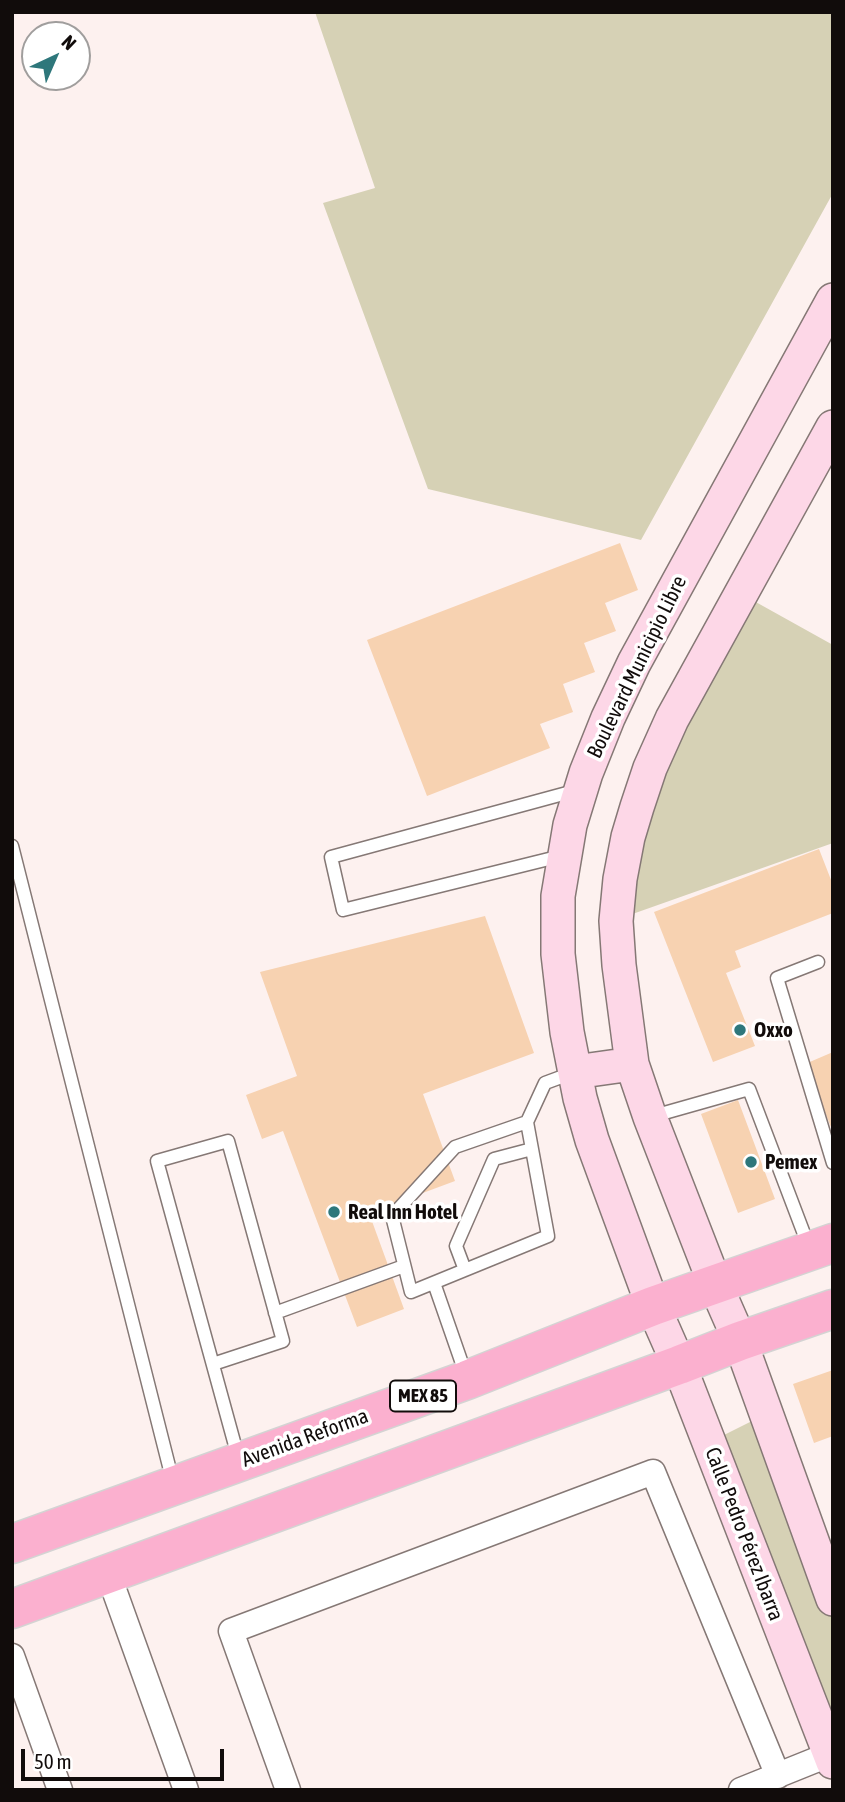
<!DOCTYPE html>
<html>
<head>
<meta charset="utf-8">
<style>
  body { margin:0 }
  #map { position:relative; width:845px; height:1802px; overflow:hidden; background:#fdf1ef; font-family:"Asap Condensed",sans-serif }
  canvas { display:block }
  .frame { position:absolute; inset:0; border:14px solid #110c0b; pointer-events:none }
  .north { position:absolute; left:21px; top:21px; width:70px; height:70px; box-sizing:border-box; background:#fff; border:2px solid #a09e9d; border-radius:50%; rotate:44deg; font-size:19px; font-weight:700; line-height:28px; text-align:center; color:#110c0b }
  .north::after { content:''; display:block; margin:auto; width:24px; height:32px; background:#2e777b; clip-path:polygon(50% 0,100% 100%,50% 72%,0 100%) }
  .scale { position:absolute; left:21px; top:1749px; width:203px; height:32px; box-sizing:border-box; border:4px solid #110c0b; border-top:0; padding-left:9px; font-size:21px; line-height:24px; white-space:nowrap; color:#110c0b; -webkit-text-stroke:5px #fff; paint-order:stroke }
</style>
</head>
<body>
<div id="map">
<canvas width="845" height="1802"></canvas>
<div class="frame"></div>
<div class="north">N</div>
<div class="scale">50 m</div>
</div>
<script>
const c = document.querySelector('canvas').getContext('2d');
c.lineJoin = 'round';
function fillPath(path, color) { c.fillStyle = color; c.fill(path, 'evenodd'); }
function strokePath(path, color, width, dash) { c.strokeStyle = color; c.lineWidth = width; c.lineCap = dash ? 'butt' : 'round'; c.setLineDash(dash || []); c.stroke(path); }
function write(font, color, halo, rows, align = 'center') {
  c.font = font + ' "Asap Condensed",sans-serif'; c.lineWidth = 7; c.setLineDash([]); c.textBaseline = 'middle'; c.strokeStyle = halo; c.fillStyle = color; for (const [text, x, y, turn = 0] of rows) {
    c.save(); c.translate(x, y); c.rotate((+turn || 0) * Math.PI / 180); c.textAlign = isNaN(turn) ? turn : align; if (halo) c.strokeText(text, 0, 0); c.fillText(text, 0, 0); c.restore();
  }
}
const green = new Path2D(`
  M315 12H833V193L641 540 428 489 323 203 375 188Z
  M745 596 833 645V843L624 917 635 831Z
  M758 1418 833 1619V1733L720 1437Z`);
const building = new Path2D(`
  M620 543 638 590 605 603 616 631 584 643 595 672 563 684 573 712 540 724 550 748 427 796 367 640Z
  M819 849 833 885V913L735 951 741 967 726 973 755 1046 713 1062 654 912Z
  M485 916 534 1053 423 1094 455 1181 369 1213 404 1309 357 1327 283 1131 262 1139 246 1095 297 1076 260 972Z
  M833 1052V1132L805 1064Z
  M738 1100 775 1199 738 1213 701 1114Z
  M833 1370V1436L814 1443 793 1384Z`);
const lane = new Path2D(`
  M12 846 173 1482
  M561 856 343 910 331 857 578 790
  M818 962 777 978 833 1163
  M650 1117 749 1089 809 1247
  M527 1122 455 1147 392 1216 411 1292 548 1236 527 1122 545 1083 572 1073
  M465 1270 456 1246 494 1159 532 1149
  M434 1283 466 1375
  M275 1313 404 1266
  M213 1364 283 1341 228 1141 157 1161 239 1460`);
const street = new Path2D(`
  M108 1573 186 1790
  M12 1656 60 1790
  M288 1790 231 1631 653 1472 778 1776
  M741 1790 833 1753`);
const secondary = new Path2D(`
  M833 300 634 663 608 718 586 773 570 825 558 896V954L567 1032 580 1098 592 1140 653 1306 679 1365 833 1762
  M833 427 672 719 650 768 637 807 628 837 620 879 616 921 619 965 632 1064 650 1117 715 1284 740 1341 833 1599
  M575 1072 632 1064`);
const primary = new Path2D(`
  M12 1544 467 1380 653 1306 833 1243
  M12 1609 679 1365 740 1341 833 1309`);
const markers = [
  [740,1030,7,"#2e777b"],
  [751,1162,7,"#2e777b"],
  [334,1212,7,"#2e777b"]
];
const shields = [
  [423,1396,66]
];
const shieldNames = [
  ["MEX 85",423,1396]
];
const streetNames = [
  ["Boulevard Municipio Libre",637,667,-64],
  ["Avenida Reforma",305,1438,-20],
  ["Calle Pedro Pérez Ibarra",744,1534,69]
];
const poiNames = [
  ["Oxxo",754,1030],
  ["Pemex",765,1162],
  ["Real Inn Hotel",348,1212]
];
fillPath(green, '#d6d1b5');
fillPath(building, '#f7d2b1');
strokePath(lane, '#857875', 15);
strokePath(street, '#857875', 27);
strokePath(secondary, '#857875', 36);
strokePath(primary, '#d4d3d3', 41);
strokePath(lane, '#fff', 12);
strokePath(street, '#fff', 24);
strokePath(secondary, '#fdd7e7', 33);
strokePath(primary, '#fbb0cf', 38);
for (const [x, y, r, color] of markers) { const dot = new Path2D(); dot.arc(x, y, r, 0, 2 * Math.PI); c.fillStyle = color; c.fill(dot); strokePath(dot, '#fff', 2.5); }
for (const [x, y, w] of shields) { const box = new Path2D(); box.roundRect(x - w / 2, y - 15.5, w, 31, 5); c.fillStyle = '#fff'; c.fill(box); strokePath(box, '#110c0b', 2); }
write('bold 19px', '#110c0b', null, shieldNames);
write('21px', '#110c0b', '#fff', streetNames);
write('bold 21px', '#110c0b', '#fff', poiNames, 'left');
</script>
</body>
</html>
